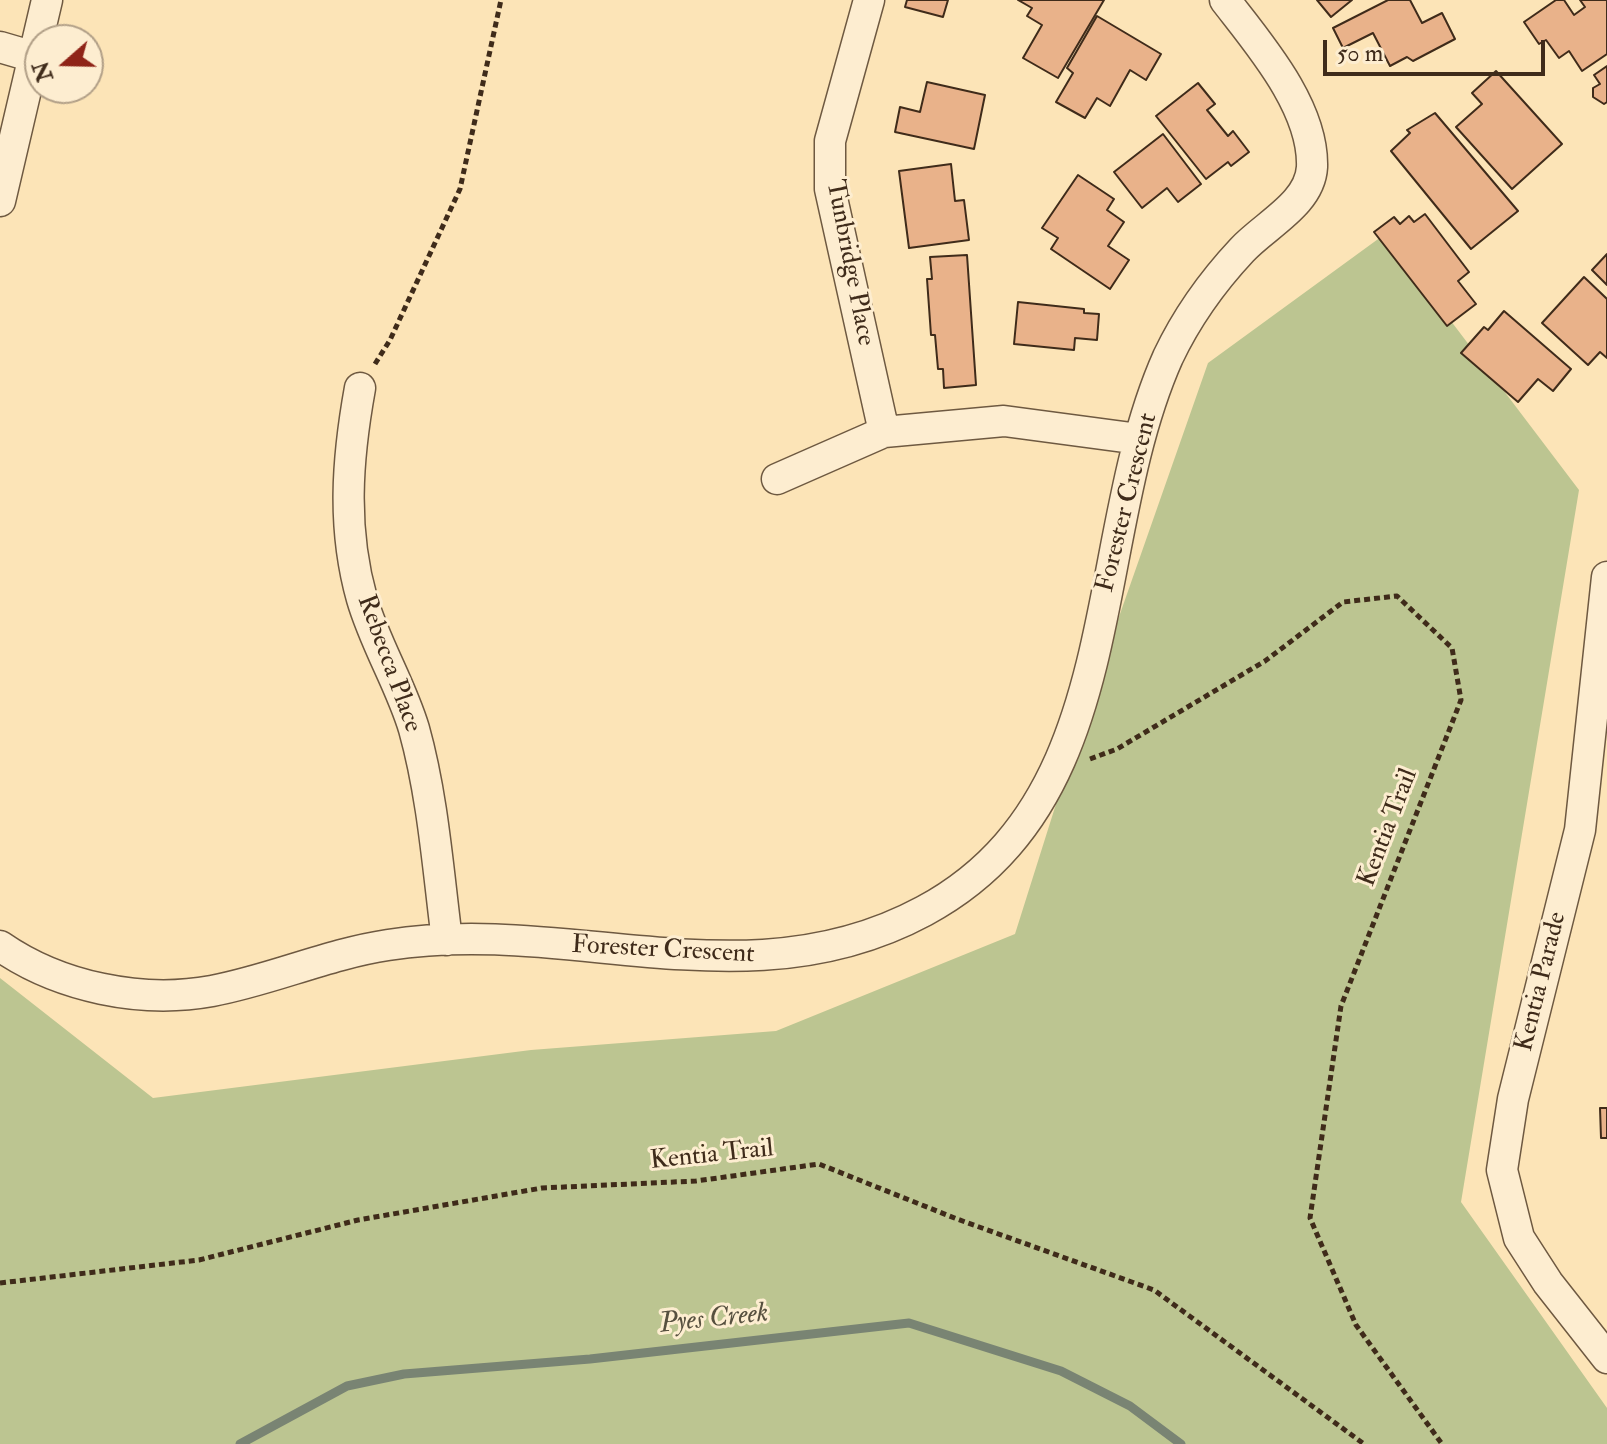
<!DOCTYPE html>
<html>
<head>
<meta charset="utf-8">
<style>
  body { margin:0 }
  #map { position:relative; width:1607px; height:1444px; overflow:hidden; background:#fce4b7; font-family:"IM FELL Double Pica",serif }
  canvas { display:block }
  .north { position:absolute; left:24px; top:24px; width:80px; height:80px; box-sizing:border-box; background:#fdedd0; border:2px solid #b19f87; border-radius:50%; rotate:250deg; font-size:22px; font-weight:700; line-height:32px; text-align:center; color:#3f2b1a }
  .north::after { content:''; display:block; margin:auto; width:28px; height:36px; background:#8f2418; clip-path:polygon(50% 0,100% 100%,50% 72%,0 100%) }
  .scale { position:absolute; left:1323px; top:40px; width:222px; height:36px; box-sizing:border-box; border:4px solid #3f2b1a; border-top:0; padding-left:10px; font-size:24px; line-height:28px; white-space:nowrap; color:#3f2b1a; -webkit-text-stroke:6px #fdedd0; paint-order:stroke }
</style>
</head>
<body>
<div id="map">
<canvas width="1607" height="1444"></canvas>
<div class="north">N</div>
<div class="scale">50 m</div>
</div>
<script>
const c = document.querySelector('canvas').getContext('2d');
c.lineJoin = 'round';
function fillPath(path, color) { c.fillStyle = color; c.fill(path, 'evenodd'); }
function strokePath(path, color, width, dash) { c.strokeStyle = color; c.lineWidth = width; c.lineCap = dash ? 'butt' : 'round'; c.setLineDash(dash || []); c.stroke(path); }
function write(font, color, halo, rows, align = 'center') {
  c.font = font + ' "IM FELL Double Pica",serif'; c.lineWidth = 6; c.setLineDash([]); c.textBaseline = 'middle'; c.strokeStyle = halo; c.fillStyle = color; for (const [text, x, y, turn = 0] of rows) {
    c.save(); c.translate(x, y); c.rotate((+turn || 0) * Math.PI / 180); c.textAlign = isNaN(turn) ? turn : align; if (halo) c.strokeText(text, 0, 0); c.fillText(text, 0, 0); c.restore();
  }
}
const green = new Path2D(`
  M1385 234 1579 490 1461 1202 1607 1408V1444H0V978L153 1098 531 1050 776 1031 1015 934 1080 728 1208 363Z`);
const stream = new Path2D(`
  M240 1444 347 1386 404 1374 590 1359 909 1323 1061 1371 1130 1406 1181 1444`);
const building = new Path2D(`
  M907 0H948L943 17 905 7Z
  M1018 0H1104L1058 78 1023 58 1042 25 1027 16 1032 8Z
  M1317 0H1352L1331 17Z
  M1388 0H1410L1422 23 1442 13 1455 39 1413 61 1407 57 1390 66 1373 33 1343 48 1333 28Z
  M1556 0H1564L1574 15 1585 7 1580 0H1607V54L1582 71 1569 51 1559 58 1546 40 1539 44 1524 22Z
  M1097 16 1161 54 1146 80 1130 70 1110 106 1097 98 1085 118 1056 102 1073 73 1067 68Z
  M1607 66V102L1604 104 1593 97V88L1600 84 1594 75Z
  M1496 71 1562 144 1512 189 1456 127 1482 104 1472 93Z
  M927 82 985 95 974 149 895 132 900 107 920 112Z
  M1198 83 1215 104 1207 110 1228 136 1233 131 1249 152 1231 166 1228 162 1206 179 1156 116Z
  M1435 113 1518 211 1471 249 1391 151 1410 133 1407 130Z
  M1163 134 1201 184 1178 202 1167 188 1142 208 1114 172Z
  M951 164 955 201 964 200 969 240 909 248 899 171Z
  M1078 175 1114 199 1107 210 1124 222 1108 246 1129 260 1110 289 1051 249 1058 238 1042 228Z
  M1425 214 1469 272 1458 281 1476 304 1447 326 1374 232 1394 217 1400 224 1409 216 1414 222Z
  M1607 254V285L1592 270Z
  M967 255 976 385 944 388 943 369H938L935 335H931L927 279H932L930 257Z
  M1584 277 1607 299V358L1600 352 1588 365 1542 323Z
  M1018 302 1084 309V313L1099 314 1097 340 1075 338 1074 350 1014 344Z
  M1504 311 1571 369 1553 391 1538 379 1518 402 1461 353 1484 327 1488 330Z
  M1600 1108H1607V1138H1601Z`);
const path = new Path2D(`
  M375 364 390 340 460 189 501 0
  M1090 759 1117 749 1265 661 1343 602 1397 596 1452 648 1461 700 1341 1006 1310 1218 1356 1325 1442 1444
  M0 1283 199 1260 358 1220 542 1188 696 1181 819 1164 957 1219 1154 1290 1364 1444`);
const street = new Path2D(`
  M869 0 830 141V189L884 432
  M0 47 34 57
  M0 201 47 0
  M360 388C347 460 342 528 362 599 375 644 401 685 414 729 433 797 438 870 447 940
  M777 479 884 432 1004 421 1139 439
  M1607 577 1580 830 1513 1099 1502 1170 1519 1238 1548 1283 1607 1358
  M0 946C59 987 141 1004 212 991 271 980 328 954 388 945 571 916 748 1006 924 911 1130 800 1085 543 1168 357 1186 319 1213 281 1242 250 1265 225 1310 204 1312 167 1314 107 1259 44 1225 0`);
const streetNames = [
  ["Tunbridge Place",849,263,79],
  ["Forester Crescent",1128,503,-76],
  ["Rebecca Place",388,664,70],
  ["Kentia Trail",1389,828,-69],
  ["Forester Crescent",663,951,3],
  ["Kentia Parade",1542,982,-76],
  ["Kentia Trail",712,1156,-6]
];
const waterNames = [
  ["Pyes Creek",714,1320,-6]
];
fillPath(green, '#bcc591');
strokePath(stream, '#798473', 9);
fillPath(building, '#e9b28a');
strokePath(building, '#3f2b1a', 2);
strokePath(street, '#6e5941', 33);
strokePath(path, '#3f2b1a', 5, [6, 4]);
strokePath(street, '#fdedd0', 30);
write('26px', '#3f2b1a', '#fdedd0', streetNames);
write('italic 28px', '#57503f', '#fdedd0', waterNames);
</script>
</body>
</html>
